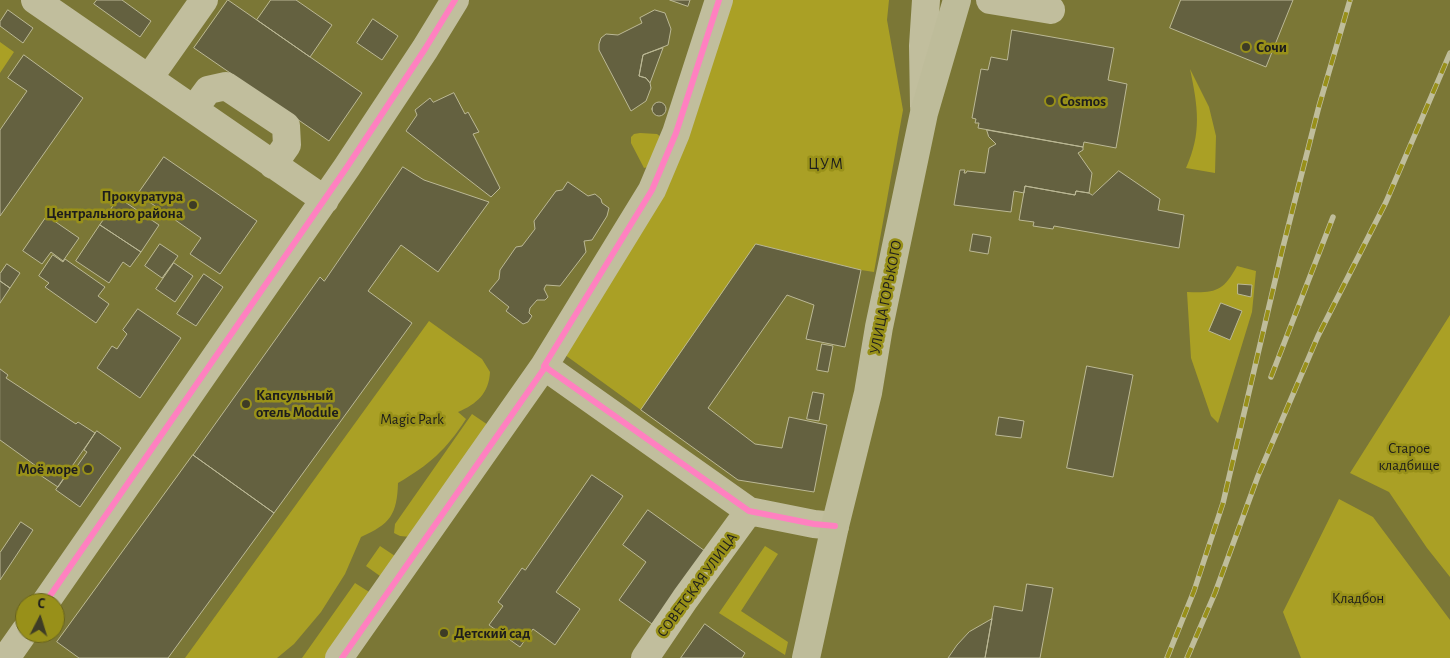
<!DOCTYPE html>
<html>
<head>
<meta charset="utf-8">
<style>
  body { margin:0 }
  #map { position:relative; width:1450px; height:658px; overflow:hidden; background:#7b7736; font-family:"Alegreya Sans",sans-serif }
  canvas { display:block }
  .north { position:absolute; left:15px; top:593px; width:50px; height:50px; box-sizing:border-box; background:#989019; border:1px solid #67621b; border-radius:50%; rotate:5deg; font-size:14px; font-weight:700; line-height:20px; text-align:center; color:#1d1d1d }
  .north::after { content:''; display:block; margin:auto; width:18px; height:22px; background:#3e3c26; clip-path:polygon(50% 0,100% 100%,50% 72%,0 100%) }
</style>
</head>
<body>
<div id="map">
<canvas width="1450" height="658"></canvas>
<div class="north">С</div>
</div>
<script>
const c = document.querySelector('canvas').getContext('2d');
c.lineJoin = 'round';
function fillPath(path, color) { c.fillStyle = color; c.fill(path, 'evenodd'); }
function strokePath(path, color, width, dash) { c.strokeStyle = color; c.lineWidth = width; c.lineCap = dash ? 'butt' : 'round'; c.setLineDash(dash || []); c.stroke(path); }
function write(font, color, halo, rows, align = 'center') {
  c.font = font + ' "Alegreya Sans",sans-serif'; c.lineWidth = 5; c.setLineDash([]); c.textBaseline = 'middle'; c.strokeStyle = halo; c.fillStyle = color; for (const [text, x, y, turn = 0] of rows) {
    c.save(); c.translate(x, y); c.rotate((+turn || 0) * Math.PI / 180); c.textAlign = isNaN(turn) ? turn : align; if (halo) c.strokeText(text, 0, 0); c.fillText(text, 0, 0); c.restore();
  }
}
const green = new Path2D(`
  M732 0H889L887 20 903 110 874 272 861 270 756 244 641 410 561 352Z
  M0 42 14 52 0 73Z
  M1190 69 1209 107 1216 136 1215 173 1186 168C1202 133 1198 107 1190 69Z
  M640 133 657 134 661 137 648 167 644 168 631 143V137L634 134Z
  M1237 266 1256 271 1252 312 1218 423 1211 416 1191 358 1187 292C1215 293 1223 292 1237 266Z
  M1450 315V577L1427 548 1389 492 1350 473Z
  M429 321 482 359 490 372C489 393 477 404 458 412L466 419C446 450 429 465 398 483 397 515 390 524 361 537L345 574 321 612 294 644 277 658H185Z
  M472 414 491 427 411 537 400 536 394 533 395 524Z
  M1339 499 1373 517 1450 620V658H1301L1283 612Z
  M380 546 401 560 387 581 366 566Z
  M765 546 778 554 741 611 788 642 785 655 719 613Z
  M355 583 377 597 326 658H302Z`);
const building = new Path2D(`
  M97 0H122L151 21 140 37 94 4Z
  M228 0 362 93 329 141 194 48Z
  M271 0H296L332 25 310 57 257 20Z
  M670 0H690L688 6Z
  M1181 0H1293L1266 67 1170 28Z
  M8 10 33 28 23 43 0 26V22Z
  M655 10 665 13 671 29 668 45 643 55 639 76 646 78 650 83 651 88 646 101 631 111 599 50V44L601 38 606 34 618 35 642 23 640 18Z
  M373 19 398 36 382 60 357 43Z
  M1012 30 1114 48 1108 80 1127 84 1116 148 1084 142 1083 147 978 128 979 123H975L976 119 972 118 981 69 988 70 991 57 1007 60Z
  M663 48 650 83 646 78 639 76 643 55Z
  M24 55 83 98 0 216V130L27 91 8 78Z
  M454 93 465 114 468 112 479 132 473 134 500 188 491 197 406 131 417 115 415 110 430 98 433 102Z
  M652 109a7 7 0 1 1 14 0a7 7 0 1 1-14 0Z
  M987 130 1083 147V150L1078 153 1092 173 1089 193 1076 191 1075 195 1025 186 1024 193 1014 191 1011 212 954 205 960 170H965L964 173H966L967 171 985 173 989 148 996 144 989 137Z
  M164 157 257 221 220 274 190 254 201 238 138 194Z
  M403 167 424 180 489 202 438 272 401 245 368 291 412 323 274 513 193 455 320 277 324 281Z
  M1119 171 1160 199 1158 210 1184 215 1179 248 1054 226 1053 229 1033 226 1034 222 1019 220 1025 186 1075 195 1076 191 1089 193 1092 195Z
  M568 182 588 196 595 194 601 199 602 203 609 208 607 216 592 240 584 241 586 252 560 286 546 285 544 289 548 297 545 300H537L530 308 529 313 532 316 528 322 523 324 506 311 509 307 489 291 499 279 500 270 516 247 522 246 535 229 534 221 556 191 562 190Z
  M119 198 159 225 141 252 100 225Z
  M47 216 79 238 63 261 51 252 42 264 23 251Z
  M100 225 141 252 130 267 123 262 109 283 76 261Z
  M973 234 991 237 988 254 970 251Z
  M160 244 178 256 162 278 145 266Z
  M756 244 861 270 845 347 806 339 814 305 787 295 708 408 755 444 782 448 789 417 827 425 814 492 738 480 641 410Z
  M53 255 63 262 65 259 105 287 98 296 109 304 96 323 45 287 49 283 39 276Z
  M174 263 193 276 175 302 156 289Z
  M7 264 20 273 10 288 0 281V274Z
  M204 274 223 287 196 326 177 314Z
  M0 281 10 288 0 303Z
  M1238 284 1252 285 1251 297 1238 294Z
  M1221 303 1242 311 1230 340 1209 331Z
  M138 309 181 338 140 398 97 368 112 346 117 349 127 334 123 330Z
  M822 344 833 346 828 372 817 370Z
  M1087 366 1133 375 1113 477 1067 468Z
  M0 369 8 375 6 378 76 424 78 422 95 433 84 450 87 452 73 472 70 470 58 487 40 475 43 471 0 440Z
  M813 392 824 394 819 421 807 419Z
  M999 417 1024 421 1021 438 996 435Z
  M97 431 121 448 80 507 56 490Z
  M193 455 274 513 168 658H79L57 642Z
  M592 475 623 496 556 592 580 609 555 645 533 629 520 647 489 625 503 606 498 602 522 568 525 570Z
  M648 510 705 551 652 624 619 600 646 562 623 545Z
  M21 522 33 530 0 580V553Z
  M1027 584 1053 588 1040 658H985L994 606 1022 611Z
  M992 619 985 658H948L957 645 969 632Z
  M705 624 745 653 742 658H681Z`);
const minor = new Path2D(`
  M35 0 325 200
  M990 0 1051 10
  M149 78 204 0
  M924 106 923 46 926 0
  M194 109 208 90 226 86 286 126 287 145 273 165
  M544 366 749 511 814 524 835 526
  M45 603 347 167 425 49 455 0
  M6 658 25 631
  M339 658 544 366 652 190 676 133 719 0
  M645 658 685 599 749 511`);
const major = new Path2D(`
  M806 658 835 526 868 393 879 327 924 113 957 0`);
const rail = new Path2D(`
  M1271 377 1333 217
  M1167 658 1194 591 1223 503 1282 251 1319 106 1350 0
  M1187 658 1215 593 1258 476 1318 336 1386 202 1450 53`);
const cycleway = new Path2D(`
  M719 0 676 133 652 190 544 366 749 511 814 524 835 526
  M45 603 347 167 425 49 455 0
  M342 658 546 366`);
const markers = [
  [1246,47,5,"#3e3c26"],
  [1050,101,5,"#3e3c26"],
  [193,205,5,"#3e3c26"],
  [246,404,5,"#3e3c26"],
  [88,469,5,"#3e3c26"],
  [444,633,5,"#3e3c26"]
];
const poiNames = [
  ["Сочи",1256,47],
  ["Cosmos",1060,101],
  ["Прокуратура",183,196,"right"],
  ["Центрального района",183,213,"right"],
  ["Капсульный",256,395],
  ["отель Module",256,412],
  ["Моё море",78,469,"right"],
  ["Детский сад",454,633]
];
const streetNames = [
  ["УЛИЦА ГОРЬКОГО",886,297,-79],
  ["СОВЕТСКАЯ УЛИЦА",697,585,-54]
];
const parkNames = [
  ["Magic Park",412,419],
  ["Старое",1409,448],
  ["кладбище",1409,465],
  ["Кладбон",1358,598]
];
const neighbourhoodNames = [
  ["ЦУМ",826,164]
];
fillPath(green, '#aaa025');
fillPath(building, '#646140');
strokePath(building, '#bbb895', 1);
strokePath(minor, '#c1be9d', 28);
strokePath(major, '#bebc9a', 28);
strokePath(rail, '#bfbd9b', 5.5);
strokePath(rail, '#989019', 4, [11]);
strokePath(cycleway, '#ff80c0', 6);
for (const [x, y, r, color] of markers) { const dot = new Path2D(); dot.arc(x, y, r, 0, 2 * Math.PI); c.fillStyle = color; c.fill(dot); strokePath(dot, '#989019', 2); }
write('bold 15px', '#1d1d1d', '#989019', poiNames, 'left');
write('15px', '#1d1d1d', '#989019', streetNames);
write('15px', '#1d1d1b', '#989019', parkNames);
c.letterSpacing = '1px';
write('16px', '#1d1d1d', '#989019', neighbourhoodNames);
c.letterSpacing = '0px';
</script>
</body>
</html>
